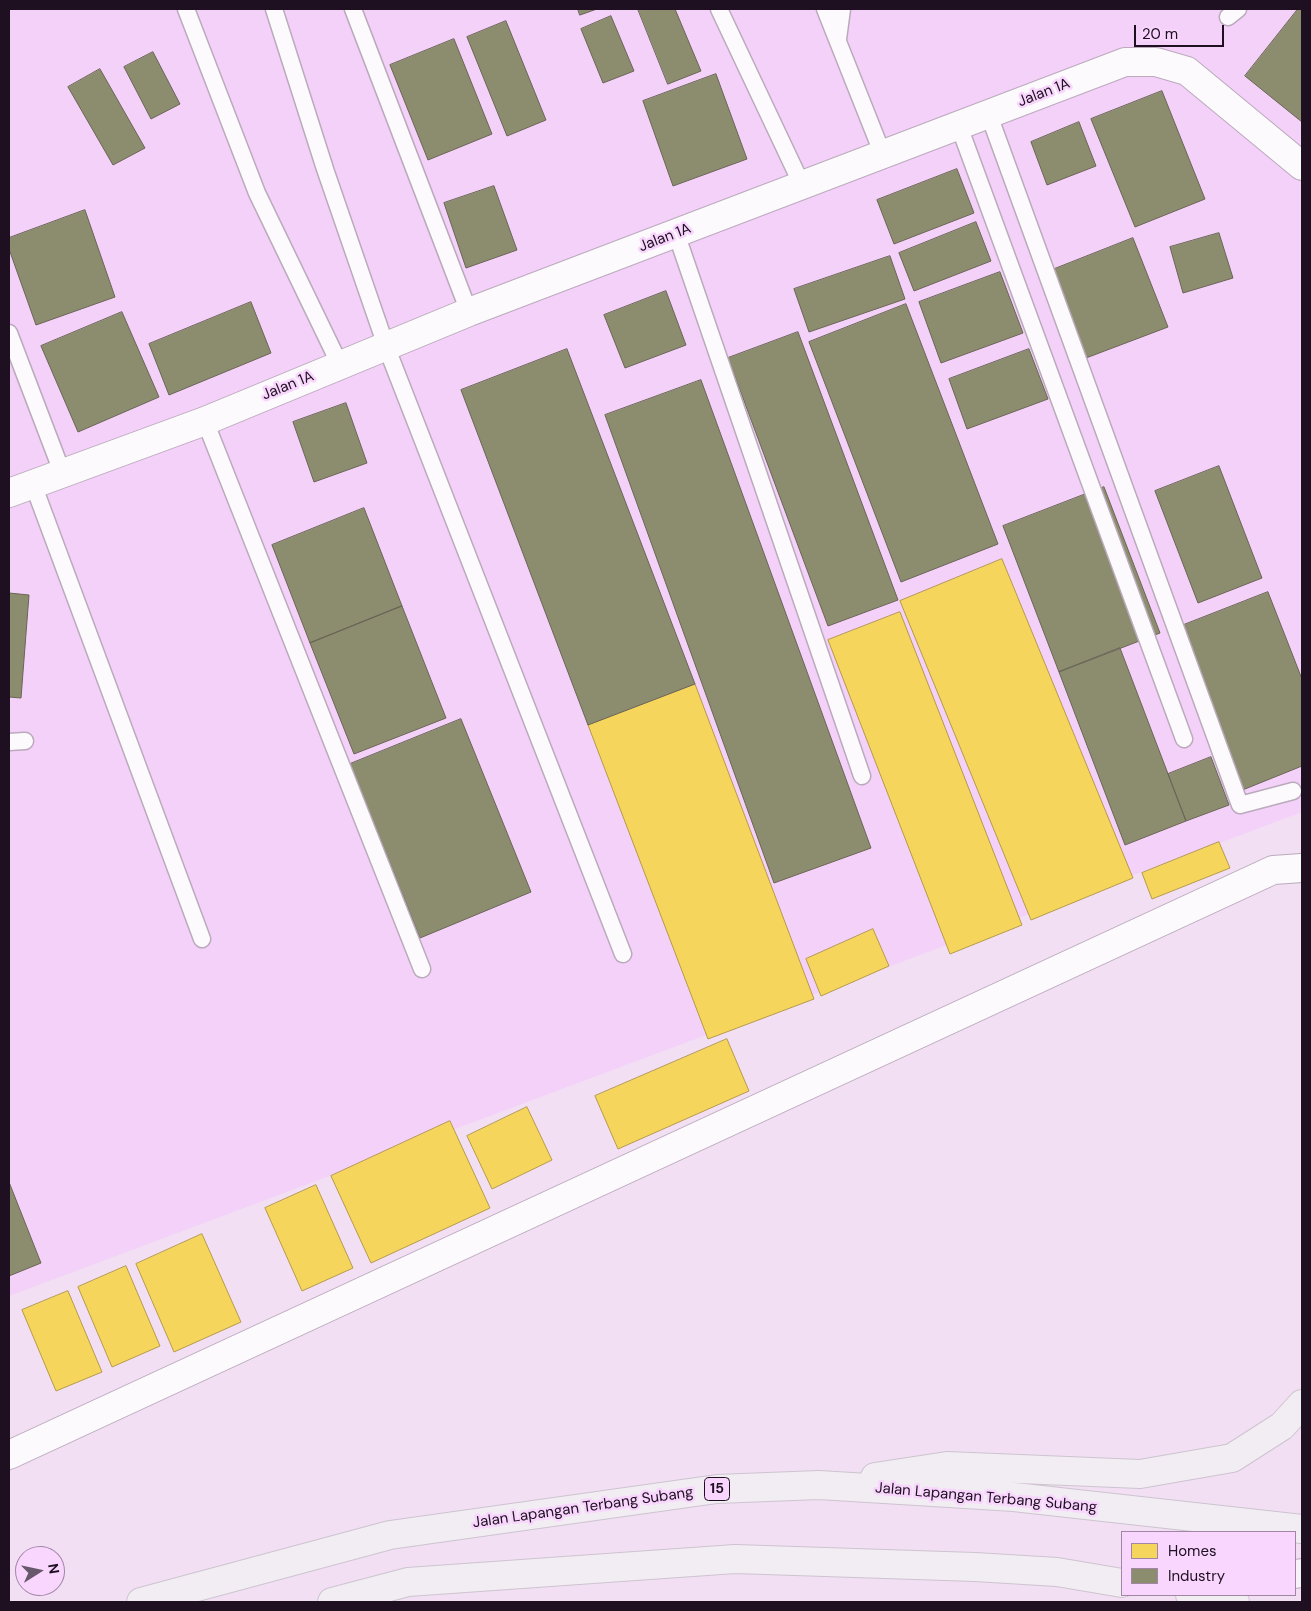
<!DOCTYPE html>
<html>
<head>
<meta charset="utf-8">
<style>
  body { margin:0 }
  #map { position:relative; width:1311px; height:1611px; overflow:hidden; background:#f2dff4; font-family:"DM Sans",sans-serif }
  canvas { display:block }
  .frame { position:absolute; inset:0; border:10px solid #1e0f21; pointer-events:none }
  .legend { position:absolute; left:1121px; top:1531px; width:175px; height:65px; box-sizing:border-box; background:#f9d6fd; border:1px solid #a186a5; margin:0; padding:6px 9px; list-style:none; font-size:15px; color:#1e0f21 }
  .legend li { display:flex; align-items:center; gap:10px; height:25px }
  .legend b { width:25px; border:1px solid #a186a5 }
  .north { position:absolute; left:15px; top:1546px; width:50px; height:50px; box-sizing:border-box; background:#f9d6fd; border:1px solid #a186a5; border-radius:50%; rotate:80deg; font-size:14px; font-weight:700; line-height:20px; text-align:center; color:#1e0f21 }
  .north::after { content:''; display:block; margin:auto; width:18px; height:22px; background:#68586b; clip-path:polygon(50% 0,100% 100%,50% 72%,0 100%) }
  .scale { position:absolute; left:1134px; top:25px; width:90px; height:22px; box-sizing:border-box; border:2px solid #1e0f21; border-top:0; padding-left:6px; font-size:15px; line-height:18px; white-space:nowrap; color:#1e0f21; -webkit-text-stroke:4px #f9d6fd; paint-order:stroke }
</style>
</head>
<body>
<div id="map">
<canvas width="1311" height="1611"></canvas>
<div class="frame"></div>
<ul class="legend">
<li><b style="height:14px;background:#f6d55c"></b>Homes</li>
<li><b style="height:14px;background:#8c8c6e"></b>Industry</li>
</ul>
<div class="north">N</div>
<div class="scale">20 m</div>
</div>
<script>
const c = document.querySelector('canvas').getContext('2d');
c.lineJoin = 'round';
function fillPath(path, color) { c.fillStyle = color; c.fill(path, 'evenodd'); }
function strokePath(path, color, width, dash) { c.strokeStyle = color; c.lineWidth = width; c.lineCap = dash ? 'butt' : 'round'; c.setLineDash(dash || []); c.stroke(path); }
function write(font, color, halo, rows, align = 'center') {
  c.font = font + ' "DM Sans",sans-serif'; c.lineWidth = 5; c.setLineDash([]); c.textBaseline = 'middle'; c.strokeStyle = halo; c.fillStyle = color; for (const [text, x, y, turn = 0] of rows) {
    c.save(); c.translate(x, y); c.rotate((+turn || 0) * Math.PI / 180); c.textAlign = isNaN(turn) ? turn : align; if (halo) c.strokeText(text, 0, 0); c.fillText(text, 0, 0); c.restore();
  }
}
const built = new Path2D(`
  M9 9H1302V812L9 1296Z`);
const homes = new Path2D(`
  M1002 559 1133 878 1031 920 900 601Z
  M900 612 1022 925 950 954 828 640Z
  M695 684 814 999 708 1039 588 725Z
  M1219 842 1230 868 1152 899 1142 873Z
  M873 929 889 966 821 996 806 959Z
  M727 1039 749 1091 618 1149 595 1096Z
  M527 1107 552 1160 492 1189 467 1136Z
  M450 1121 490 1208 371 1263 331 1176Z
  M316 1185 353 1268 302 1291 265 1208Z
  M202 1234 241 1322 174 1352 136 1264Z
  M126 1266 160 1346 112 1367 78 1287Z
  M68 1291 102 1372 56 1391 22 1310Z`);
const industry = new Path2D(`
  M578 9H597L580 15Z
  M638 9H675L701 71 668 84Z
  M1298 9H1302V122L1245 76Z
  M611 16 634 71 603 83 581 29Z
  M506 21 546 120 507 136 467 37Z
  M454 39 492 134 428 160 390 65Z
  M153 52 180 104 151 119 124 67Z
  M100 69 145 148 113 165 68 87Z
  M716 74 747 159 673 186 643 101Z
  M1162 91 1205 199 1135 227 1091 119Z
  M1079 122 1096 166 1047 185 1031 142Z
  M957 169 974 213 894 244 877 200Z
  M494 186 517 250 466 268 444 203Z
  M85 210 115 297 36 325 9 249V238Z
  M976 222 991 261 914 291 899 253Z
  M1219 233 1233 278 1183 293 1170 247Z
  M1133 238 1168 327 1086 358 1052 270Z
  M890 256 905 299 809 332 794 289Z
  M1000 272 1023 333 941 363 919 302Z
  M666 291 686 345 625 368 604 315Z
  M251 302 271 353 169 395 149 344Z
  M906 304 998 544 901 582 809 342Z
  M122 312 159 397 78 432 41 346Z
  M798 332 898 600 828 626 728 358Z
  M567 349 695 684 588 725 461 390Z
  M1029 349 1048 399 967 429 949 379Z
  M701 380 871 848 774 883 605 415Z
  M346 403 367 463 314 482 293 422Z
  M1219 466 1262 578 1198 603 1155 491Z
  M1104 487 1160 633 1059 672 1003 526Z
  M364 508 402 606 310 643 272 545Z
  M1268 592 1302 679V766L1240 791 1176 628Z
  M9 593 29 595 21 698 9 697Z
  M402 606 446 718 354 754 310 643Z
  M1120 648 1186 821 1125 845 1059 672Z
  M461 719 531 892 420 938 350 764Z
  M1211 757 1229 805 1186 821 1168 774Z
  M9 1182 41 1263 9 1276Z`);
const lane = new Path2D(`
  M186 9 257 193 340 365
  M274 9 325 169 386 346 623 954
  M353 9 469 312
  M719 9 802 185
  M825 9 883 155
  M1228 17 1238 9
  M838 39 842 9
  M989 115 1240 805 1293 791
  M959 126 1184 739
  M676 233 862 776
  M9 333 62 472
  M205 421 422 969
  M33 484 202 939
  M9 742 25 741`);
const street = new Path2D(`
  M9 493 205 421 469 312 1125 62H1156L1187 71 1302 166
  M9 1455 1273 870 1302 868`);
const secondary = new Path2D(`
  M1295 1574 1302 1573`);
const primary = new Path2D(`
  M875 1477 947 1466 1140 1474 1232 1458 1282 1426 1302 1404
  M1190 1595 1235 1602
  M141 1602 390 1535 717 1489 819 1485 1014 1497 1302 1529
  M332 1602 408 1582 735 1559 975 1567 1057 1572 1122 1583`);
const shields = [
  [717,1489,25]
];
const shieldNames = [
  ["15",717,1489]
];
const streetNames = [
  ["Jalan 1A",1044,93,-21],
  ["Jalan 1A",665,238,-21],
  ["Jalan 1A",288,386,-22],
  ["Jalan Lapangan Terbang Subang",986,1498,5],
  ["Jalan Lapangan Terbang Subang",583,1508,-8]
];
fillPath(built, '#f4d1f9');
fillPath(homes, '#f6d55c');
strokePath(homes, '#b59a4a', 1);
fillPath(industry, '#8c8c6e');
strokePath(industry, '#6b6657', 1);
strokePath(lane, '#baaabc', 19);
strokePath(street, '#baaabc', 30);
strokePath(secondary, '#baaabc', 30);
strokePath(primary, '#cdc4cf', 30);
strokePath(lane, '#fdfafd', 16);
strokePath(street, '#fdfafd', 28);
strokePath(secondary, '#f8f3f8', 28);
strokePath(primary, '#f2ecf3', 28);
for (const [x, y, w] of shields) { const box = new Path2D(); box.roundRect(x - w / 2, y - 11.5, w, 23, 4); c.fillStyle = '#f9d6fd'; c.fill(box); strokePath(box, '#1e0f21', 1); }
write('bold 14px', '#1e0f21', null, shieldNames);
write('15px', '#1e0f21', '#f9d6fd', streetNames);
</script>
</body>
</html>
